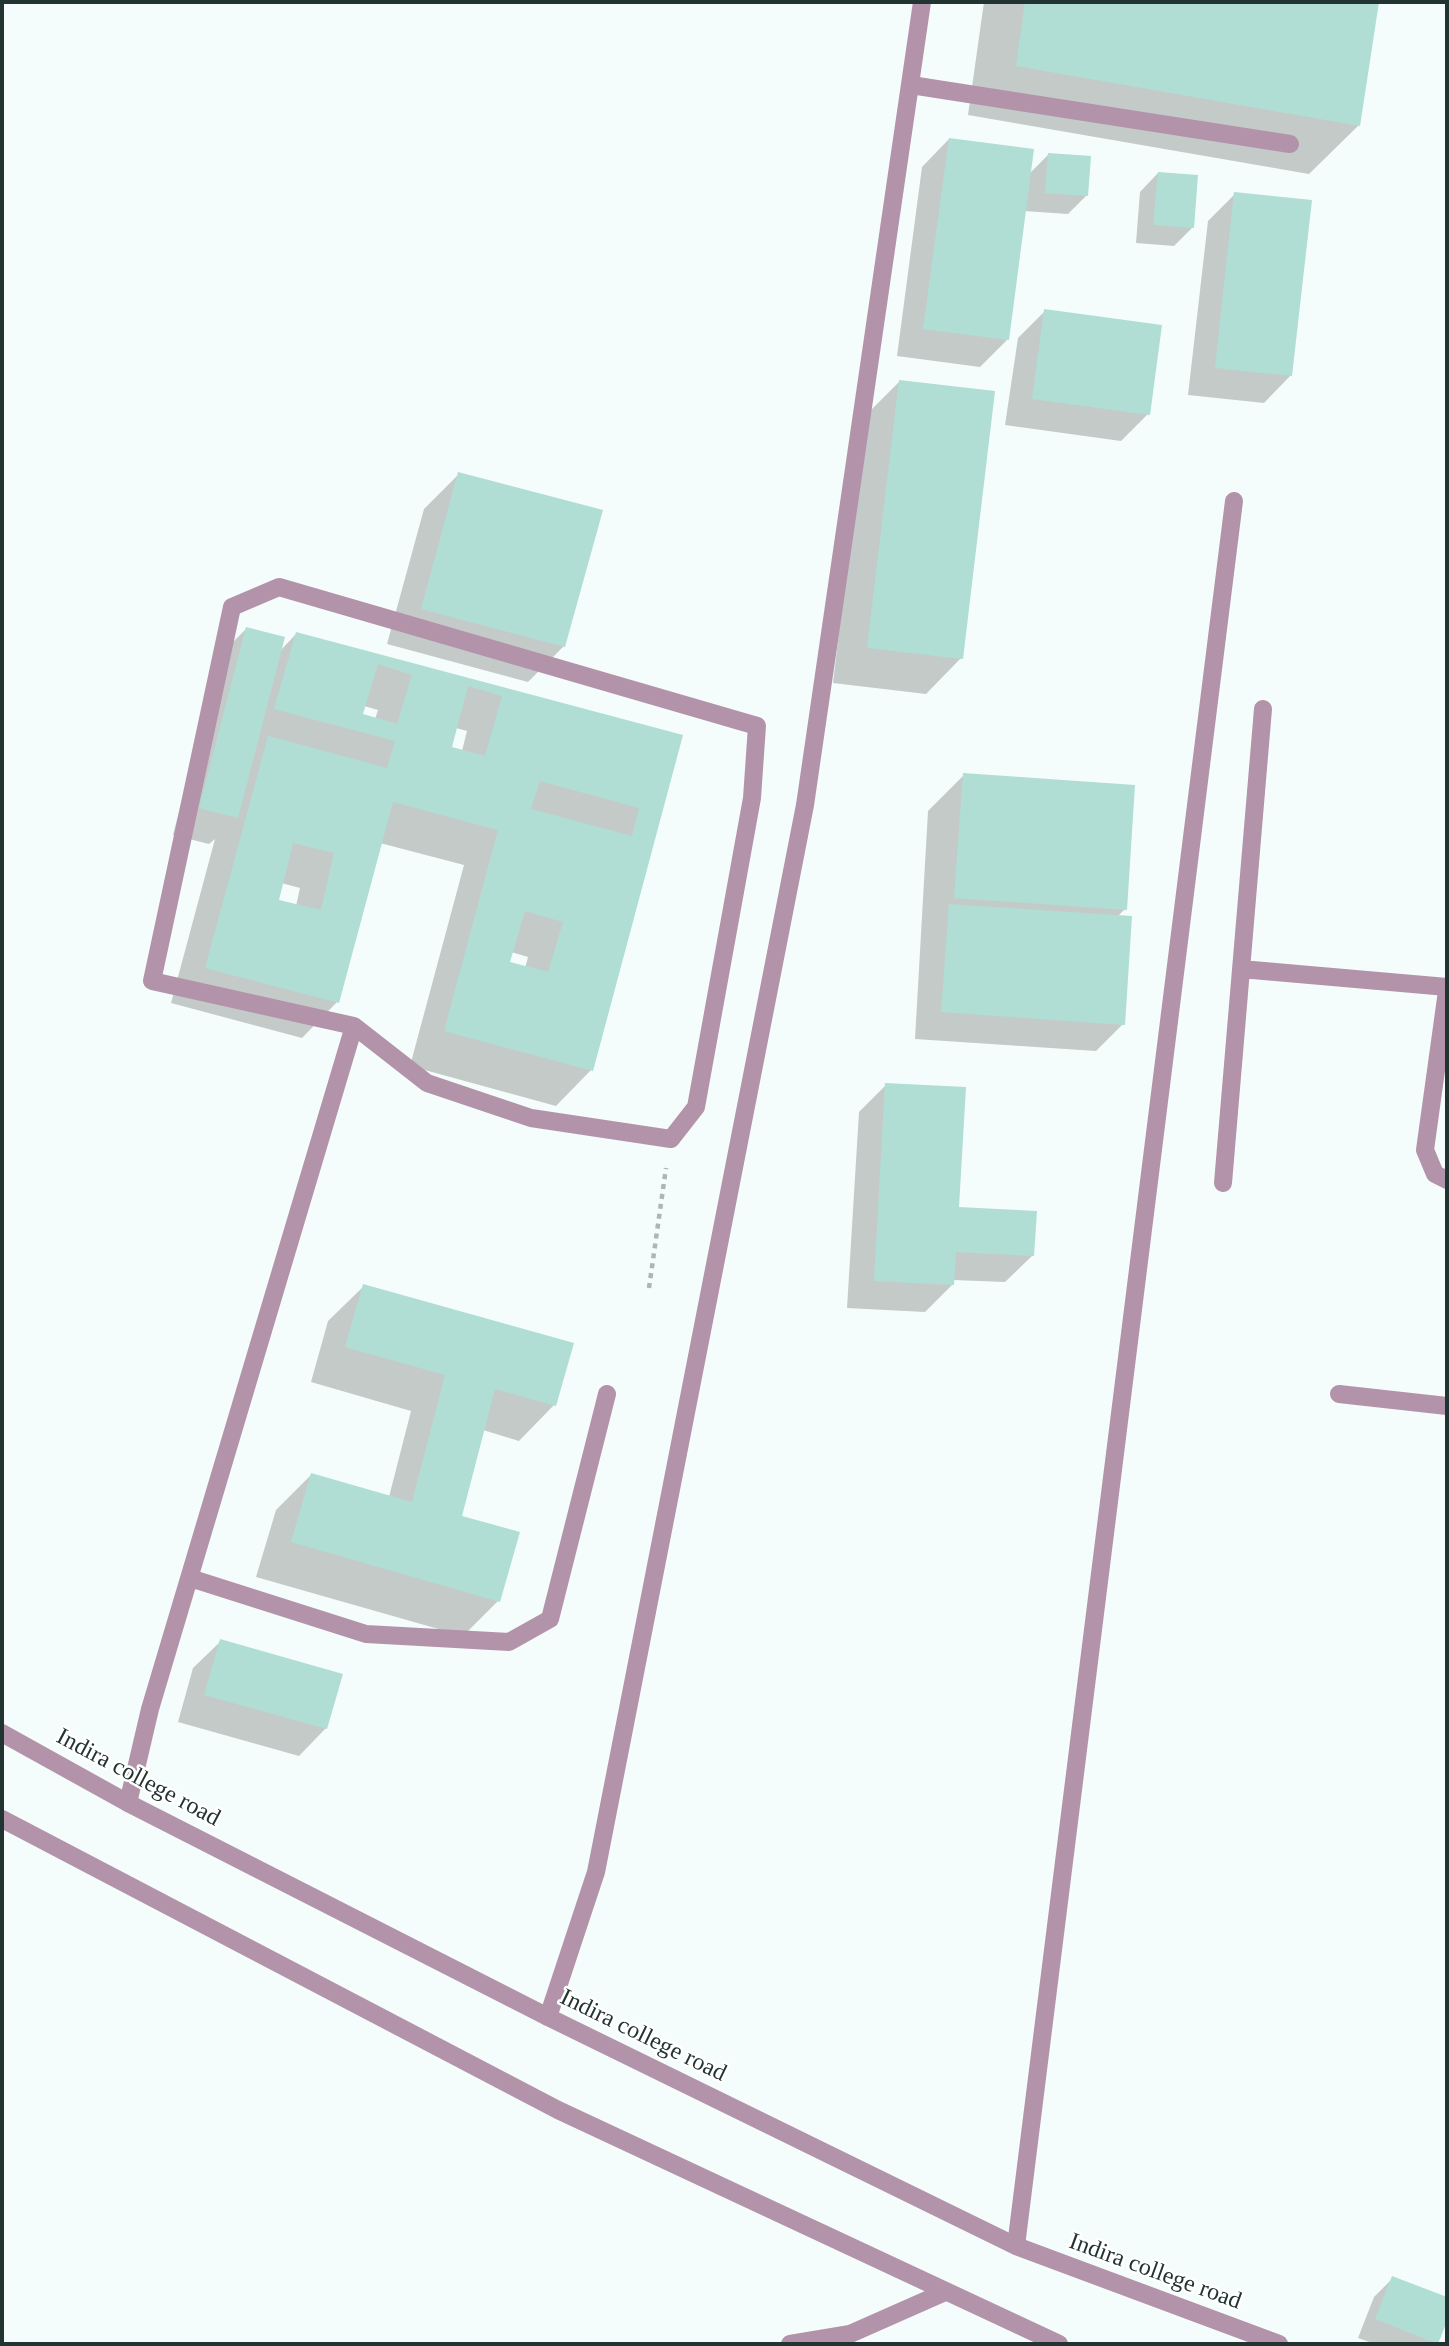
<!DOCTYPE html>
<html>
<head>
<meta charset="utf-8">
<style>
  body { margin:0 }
  #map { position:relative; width:1449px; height:2346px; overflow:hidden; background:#f4fdfb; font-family:"Times New Roman",serif }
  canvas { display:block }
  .frame { position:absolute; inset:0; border:4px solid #223431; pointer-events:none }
</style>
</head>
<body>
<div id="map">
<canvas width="1449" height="2346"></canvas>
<div class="frame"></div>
</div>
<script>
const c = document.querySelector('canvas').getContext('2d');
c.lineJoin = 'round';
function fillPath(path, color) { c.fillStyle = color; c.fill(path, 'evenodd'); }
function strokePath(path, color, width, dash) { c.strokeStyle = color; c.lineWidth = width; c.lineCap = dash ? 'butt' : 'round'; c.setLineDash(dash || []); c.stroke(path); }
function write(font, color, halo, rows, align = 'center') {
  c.font = font + ' "Times New Roman",serif'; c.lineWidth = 5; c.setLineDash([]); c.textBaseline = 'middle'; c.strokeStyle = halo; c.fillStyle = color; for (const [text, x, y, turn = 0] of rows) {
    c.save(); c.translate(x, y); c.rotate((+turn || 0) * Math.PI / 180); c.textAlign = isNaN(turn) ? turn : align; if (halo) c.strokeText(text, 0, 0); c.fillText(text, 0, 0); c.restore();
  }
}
const shadow = new Path2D(`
  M984 2H1377L1358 126 1309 174 968 115Z
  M949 139 1029 174 1049 154 1086 196 1068 214 1024 211 1007 340 980 367 897 356 922 167Z
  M1158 173 1192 228 1174 246 1136 243 1140 192Z
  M1235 194 1291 375 1264 403 1188 395 1208 221Z
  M1045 311 1148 414 1121 441 1005 425 1018 338Z
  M900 381 961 658 926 694 833 683 864 417Z
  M459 474 564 646 528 682 387 644 424 509Z
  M246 629 280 651 296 634 681 737 591 1070 556 1106 410 1066 464 865 380 843 337 1002 302 1038 171 1003 215 839 209 844 173 835 219 656ZM364 706 378 710 375 719 361 715ZM456 728 467 731 462 751 450 748ZM281 883 300 888 296 906 277 902ZM511 952 528 957 525 968 508 963Z
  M964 775 1125 909 1117 917 1123 1024 1096 1051 915 1039 928 811Z
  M886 1085 957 1209 1033 1255 1005 1282 953 1280V1284L925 1312 847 1308 859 1112Z
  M364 1286 554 1405 519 1441 483 1430 460 1517 498 1601 463 1636 256 1577 276 1510 311 1475 389 1497 411 1411 311 1382 328 1321Z
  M221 1641 326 1728 299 1756 178 1722 193 1668Z
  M1393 2278 1447 2299V2316L1436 2344H1375L1358 2338 1374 2297Z`);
const building = new Path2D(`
  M1025 2H1379L1360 126 1016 66Z
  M949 138 1034 149 1009 340 923 329Z
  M1048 153 1091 156 1088 196 1045 193Z
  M1158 172 1198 175 1194 228 1153 225Z
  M1234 192 1312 200 1292 376 1215 368Z
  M1044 309 1162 325 1150 415 1032 399Z
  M899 380 995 391 963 659 867 648Z
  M458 472 603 510 565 647 421 609Z
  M246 627 285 637 238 818 199 808Z
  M296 632 683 735 593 1071 444 1031 498 830 393 802 339 1003 205 968 268 736 387 768 395 741 274 709ZM378 664 412 675 397 724 363 714ZM468 686 502 696 485 756 452 747ZM540 781 639 808 632 836 531 809ZM293 843 334 853 321 910 279 900ZM525 911 563 922 548 972 510 962Z
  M963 773 1135 785 1127 910 954 898Z
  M949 904 1132 916 1125 1025 941 1012Z
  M885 1083 966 1087 959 1207 1037 1211 1034 1256 956 1252 954 1285 874 1281Z
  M363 1284 574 1343 556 1406 495 1389 462 1516 520 1532 500 1602 291 1542 311 1473 412 1502 445 1375 345 1347Z
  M220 1639 343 1674 327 1729 204 1695Z
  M1392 2276 1447 2297V2321L1438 2344 1375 2319Z`);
const path = new Path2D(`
  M649 1288 666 1168`);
const service = new Path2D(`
  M911 85 1290 144
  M279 587 757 726 752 798 696 1107 671 1139 531 1118 427 1083 354 1026 152 981 232 607Z
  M190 1578 366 1634 509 1642 550 1619 607 1394
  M128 1803 150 1709 354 1026
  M548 2017 596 1872 805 805 922 2
  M790 2344 850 2334 945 2292`);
const minor = new Path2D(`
  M1241 969 1447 987
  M1447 991 1425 1150 1435 1174 1447 1180
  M1223 1183 1263 709
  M1339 1394 1447 1406
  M2 1733 128 1803 548 2017 1016 2246 1279 2344
  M2 1819 558 2110 1059 2344
  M1016 2246 1234 501`);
const streetNames = [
  ["Indira college road",138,1778,28],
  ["Indira college road",643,2036,26],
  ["Indira college road",1155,2272,20]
];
fillPath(shadow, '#0003');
fillPath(building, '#b0ddd4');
strokePath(path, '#abb7b5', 4.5, [5, 5]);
strokePath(service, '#b393a9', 18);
strokePath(minor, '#b393a9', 18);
write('24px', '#223431', '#fff', streetNames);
</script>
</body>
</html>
